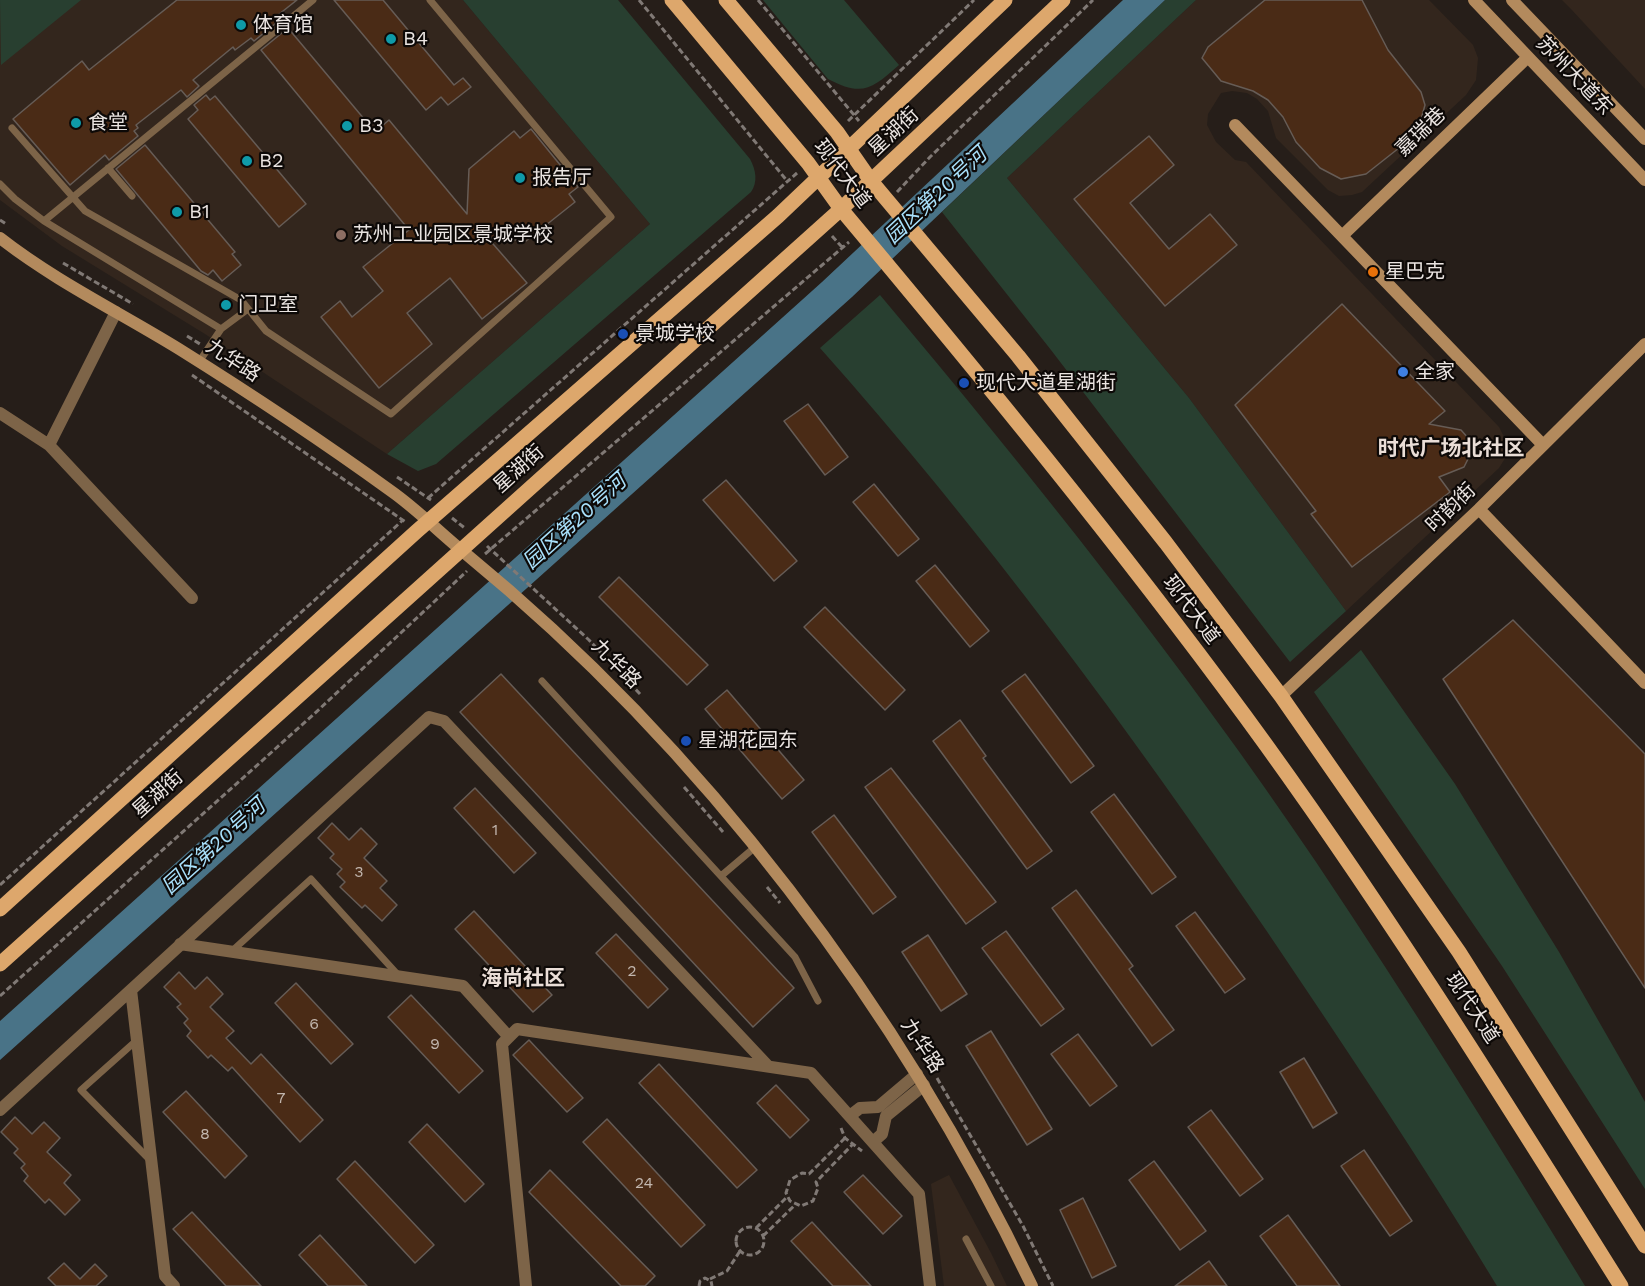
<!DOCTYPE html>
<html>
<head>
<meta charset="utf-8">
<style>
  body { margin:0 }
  canvas { display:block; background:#261e19 }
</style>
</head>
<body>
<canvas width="1645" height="1286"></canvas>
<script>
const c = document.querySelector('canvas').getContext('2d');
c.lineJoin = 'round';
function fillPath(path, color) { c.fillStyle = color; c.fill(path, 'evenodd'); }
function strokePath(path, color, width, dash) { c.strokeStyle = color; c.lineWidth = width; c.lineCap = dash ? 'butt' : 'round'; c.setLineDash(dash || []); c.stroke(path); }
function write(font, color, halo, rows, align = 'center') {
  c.font = font + ' "Work Sans","Noto Sans SC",sans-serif'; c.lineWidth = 4.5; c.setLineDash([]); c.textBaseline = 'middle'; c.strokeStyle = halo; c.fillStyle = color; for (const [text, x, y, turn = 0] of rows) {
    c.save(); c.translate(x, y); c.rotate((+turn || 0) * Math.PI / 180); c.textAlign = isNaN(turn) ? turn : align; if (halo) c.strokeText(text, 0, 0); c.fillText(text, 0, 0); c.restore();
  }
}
const built = new Path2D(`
  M0 0H463L650 224 387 454 205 334 62 246 0 200Z
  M1196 0H1429L1473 45 1478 58 1476 80 1466 95 1362 192 1352 195 1339 196 1328 190 1276 138 1268 111 1257 99 1247 93 1232 91 1221 93 1208 114 1207 125 1216 142 1235 160 1246 162 1499 427 1505 439 1507 455 1499 468 1346 611 1189 398 1007 178Z
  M1562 0H1645V89L1571 9Z
  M949 1175 991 1253 1007 1286H944L931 1184Z`);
const green = new Path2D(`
  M0 0H81L1 65Z
  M463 0H618L750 159C756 170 758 182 751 192L436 464 418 471 387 454 650 224Z
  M763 0H844L899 65C872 89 862 97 828 79Z
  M1165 0H1196L1007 178 1189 398 1346 611 1290 662 1051 350 942 212Z
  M880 295C1033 477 1183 665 1316 862 1409 1001 1498 1143 1585 1286H1497C1424 1165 1345 1047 1266 930 1128 728 982 530 820 348Z
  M1361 650 1455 784 1559 952 1645 1102V1189L1502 966 1314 692Z`);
const water = new Path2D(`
  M1123 0H1165L852 297 0 1060V1021L822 282Z`);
const building = new Path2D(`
  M177 0H297L278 15 281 19 254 41 251 38 235 50 233 47 193 80 199 86 187 97 181 90 136 125 138 128 134 131 138 136 109 160 105 155 70 185 13 119 82 61 89 70Z
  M334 0H383L454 85 463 78 471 87 448 105 441 97 426 110Z
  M1265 0H1362L1388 50 1421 92 1425 105 1420 123 1404 144 1366 174 1341 179 1320 168 1296 142 1283 117 1268 100 1253 91 1221 81 1202 58 1208 47Z
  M288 28 375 132 389 120 467 214 469 169 514 131 520 138 531 129 578 187 569 194 575 202 526 241 487 237 527 283 482 319 450 278 407 313 432 344 379 388 321 317 340 301 352 317 383 291 363 267 409 230 261 50Z
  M206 95 210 100 215 96 306 204 279 227 188 119 198 110 194 105Z
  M1149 136 1174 165 1130 203 1169 249 1210 214 1237 245 1165 306 1074 199Z
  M145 145 235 252 232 254 241 265 222 281 213 270 208 275 201 271 116 169Z
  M1342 304 1445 411 1429 424 1461 430 1469 439 1472 451 1464 467 1439 477 1450 492 1352 567 1311 514 1316 511 1235 405Z
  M808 404 848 457 825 475 784 421Z
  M726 480 797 561 774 581 703 500Z
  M874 484 919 539 898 556 853 502Z
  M935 565 989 631 970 647 916 581Z
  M619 577 708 665 687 685 599 597Z
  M825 607 905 690 885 710 804 627Z
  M1513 620 1645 754V988L1443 679Z
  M501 674 794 988 753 1027 460 712Z
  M1025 674 1094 766 1071 783 1002 691Z
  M727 690 804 780 782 799 705 709Z
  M960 720 986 756 983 758 1052 851 1027 869 933 741Z
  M891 768 996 902 966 924 865 787Z
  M475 788 536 853 514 873 454 808Z
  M1114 794 1176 877 1152 894 1091 812Z
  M834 815 896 897 873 914 812 832Z
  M332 823 349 840 361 828 377 844 364 858 387 881 380 888 397 905 382 921 365 905 362 908 340 887 345 882 337 874 342 869 330 858 334 854 318 838Z
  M1076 890 1133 966 1129 969 1174 1030 1152 1046 1052 908Z
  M474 911 552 995 533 1012 455 929Z
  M1195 912 1245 979 1225 993 1176 926Z
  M1006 931 1064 1009 1041 1026 982 948Z
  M616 934 668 989 648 1008 596 953Z
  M928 935 967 994 941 1011 902 952Z
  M179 972 195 989 207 977 223 994 210 1007 234 1031 226 1038 251 1064 261 1054 323 1120 300 1142 232 1067 228 1071 211 1055 208 1058 187 1036 191 1031 184 1023 188 1019 177 1007 181 1004 164 987Z
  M296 983 353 1044 331 1064 275 1003Z
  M411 995 483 1071 459 1093 388 1017Z
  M991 1031 1052 1129 1027 1145 966 1046Z
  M1078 1034 1117 1086 1090 1106 1051 1054Z
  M529 1040 583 1098 567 1112 513 1055Z
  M1304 1058 1337 1113 1313 1128 1280 1072Z
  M659 1064 757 1170 737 1188 639 1083Z
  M776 1085 809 1120 790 1138 757 1103Z
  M186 1091 247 1156 225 1178 163 1112Z
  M1211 1110 1263 1179 1240 1196 1188 1127Z
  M15 1117 32 1134 44 1122 60 1138 47 1152 71 1175 64 1183 80 1200 65 1215 49 1199 45 1203 24 1181 28 1176 21 1168 25 1164 14 1153 18 1149 1 1132Z
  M607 1119 705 1225 681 1247 583 1142Z
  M427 1124 484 1184 465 1202 409 1142Z
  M1364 1150 1412 1221 1390 1236 1341 1166Z
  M355 1161 434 1245 415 1263 337 1179Z
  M1154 1161 1206 1231 1180 1250 1129 1180Z
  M550 1170 655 1276 645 1286H621L529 1192Z
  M863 1175 902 1216 883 1234 844 1192Z
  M1083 1198 1116 1266 1092 1278 1060 1210Z
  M192 1212 261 1286H226L173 1229Z
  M1288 1215 1340 1286H1297L1260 1236Z
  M812 1222 871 1286H833L791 1241Z
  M320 1235 367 1286H328L299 1255Z
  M1209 1261 1227 1286H1175Z
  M64 1263 80 1279 95 1264 107 1276 96 1286H56L48 1278Z`);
const path = new Path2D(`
  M639 0 788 182
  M758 0 859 121
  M848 121 974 0
  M897 192 930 157 1093 0
  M0 220 6 224
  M832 236 842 247
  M63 263 133 304
  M187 336 200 344
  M216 354 230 363
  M192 375 407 523
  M397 477 431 500
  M428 498 797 173
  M452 518 466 529
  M487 546 589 640 640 694
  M485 554 849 242
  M684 787 723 832
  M0 885 403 520
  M767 887 780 903
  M0 996 313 715 467 571
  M937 1078 1023 1226 1053 1286
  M841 1128 845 1138 862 1151
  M845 1138 809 1174 802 1173 790 1180 786 1193 790 1201 801 1206 813 1201 818 1188 816 1182 852 1145
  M736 1241a14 14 0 1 1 28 0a14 14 0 1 1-28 0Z
  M756 1228 787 1197
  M763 1236 795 1205
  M710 1279 727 1271 740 1251
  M699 1286 700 1281 705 1278 711 1281 712 1286`);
const lane = new Path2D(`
  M12 128 85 211 241 300 266 331 391 414 611 217 430 0
  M108 168 132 196
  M0 184 15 199 44 221 221 329
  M44 221 313 0
  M199 362 221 329 248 309
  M542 681 795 957 818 1001
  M721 876 754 848
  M232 951 311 879 398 975
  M137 1040 81 1090 150 1160
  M966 1239 991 1286`);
const street = new Path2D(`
  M0 413 49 445 192 598
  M49 445 116 312
  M180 944 463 986 509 1037
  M131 990 165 1276 174 1286
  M0 1110 429 717 444 721 768 1066
  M851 1115 860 1108 878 1107 917 1074
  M874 1141 882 1134 886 1116 924 1085
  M526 1286 502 1044 517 1029 811 1073 919 1194 930 1286`);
const secondary = new Path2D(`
  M1474 0 1645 180
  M1512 0 1645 139
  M1235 125 1542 444
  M1342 236 1528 57
  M0 238C55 281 119 312 179 349 251 394 322 441 391 491 418 510 441 534 466 554 704 749 900 1009 1032 1286
  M1479 509 1645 683
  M1281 696 1479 509 1645 344`);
const primary = new Path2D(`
  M672 0 808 163 841 209C980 375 1117 542 1245 716 1380 900 1500 1093 1621 1286
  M726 0 837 132 871 181 1018 356 1166 543 1281 696 1459 952 1645 1246
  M0 909 417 531 778 216 1005 0
  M0 964 841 209 1063 0`);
const markers = [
  [241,25,6,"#0f9aa8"],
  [391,39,6,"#0f9aa8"],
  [76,123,6,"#0f9aa8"],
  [347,126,6,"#0f9aa8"],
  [247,161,6,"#0f9aa8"],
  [520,178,6,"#0f9aa8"],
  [177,212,6,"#0f9aa8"],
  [341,235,6,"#8d6e63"],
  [1373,272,6,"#e8710a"],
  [226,305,6,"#0f9aa8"],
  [623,334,6,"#1a4fb4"],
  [1403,372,6,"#3f7fe0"],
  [964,383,6,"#1a4fb4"],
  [686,741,6,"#1a4fb4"]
];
const numberNames = [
  ["1",495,830],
  ["3",359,872],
  ["2",632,971],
  ["6",314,1024],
  ["9",435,1044],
  ["7",281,1098],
  ["8",205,1134],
  ["24",644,1183]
];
const poiNames = [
  ["体育馆",253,25],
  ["B4",403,39],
  ["食堂",88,123],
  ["B3",359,126],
  ["B2",259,161],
  ["报告厅",532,178],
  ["B1",189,212],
  ["苏州工业园区景城学校",353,235],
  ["星巴克",1385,272],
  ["门卫室",238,305],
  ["景城学校",635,334],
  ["全家",1415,372],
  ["现代大道星湖街",976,383],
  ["星湖花园东",698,741]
];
const streetNames = [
  ["苏州大道东",1574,76,46],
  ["星湖街",894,132,-43],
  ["嘉瑞巷",1421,132,-44],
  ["现代大道",842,174,53],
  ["九华路",233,361,33],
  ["星湖街",519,469,-42],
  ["时韵街",1451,508,-44],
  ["现代大道",1191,610,53],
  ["九华路",616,664,45],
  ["星湖街",158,794,-42],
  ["现代大道",1472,1008,57],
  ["九华路",922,1046,57]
];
const waterNames = [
  ["园区第20号河",936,196,-43],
  ["园区第20号河",575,522,-42],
  ["园区第20号河",214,847,-42]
];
const neighbourhoodNames = [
  ["时代广场北社区",1451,449],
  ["海尚社区",523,979]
];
fillPath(built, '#33261d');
fillPath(green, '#283f30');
fillPath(water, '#497387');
fillPath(building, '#4a2b16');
strokePath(building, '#665c56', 1.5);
strokePath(path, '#807975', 3, [6, 3]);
strokePath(lane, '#7d6448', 7);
strokePath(street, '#7d6448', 12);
strokePath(secondary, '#b38a5d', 12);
strokePath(primary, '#dda76c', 15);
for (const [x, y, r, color] of markers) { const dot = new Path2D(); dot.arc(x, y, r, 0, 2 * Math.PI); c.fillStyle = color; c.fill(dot); strokePath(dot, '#0d0907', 2); }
write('16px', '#c2b6ae', null, numberNames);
write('20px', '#eae4e1', '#0d0907', poiNames, 'left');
write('20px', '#eae4e1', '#0d0907', streetNames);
write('italic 21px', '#a9e1fc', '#0d0907', waterNames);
write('bold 21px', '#eaded7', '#0d0907', neighbourhoodNames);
</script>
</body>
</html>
